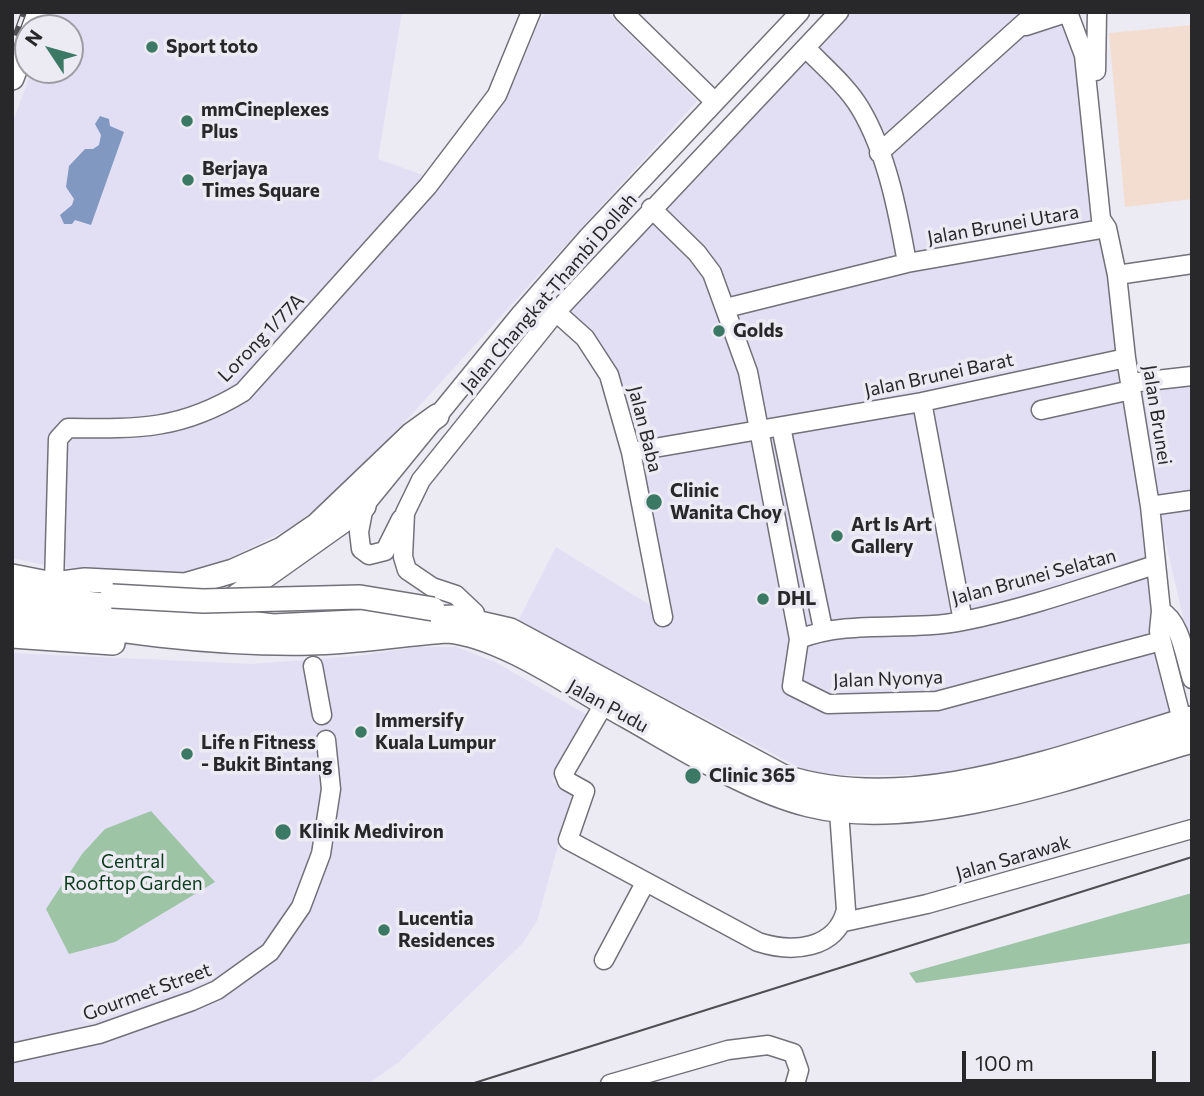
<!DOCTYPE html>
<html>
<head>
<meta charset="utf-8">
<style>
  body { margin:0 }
  #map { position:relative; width:1204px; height:1096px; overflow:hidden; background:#eceaf3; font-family:Commissioner,sans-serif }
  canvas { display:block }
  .frame { position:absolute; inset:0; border:14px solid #28272a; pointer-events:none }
  .north { position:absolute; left:14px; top:14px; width:70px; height:70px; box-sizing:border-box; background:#eceaf3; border:2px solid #9e9ca3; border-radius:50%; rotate:306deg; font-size:19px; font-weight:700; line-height:28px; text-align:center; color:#28272a }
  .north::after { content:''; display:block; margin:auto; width:24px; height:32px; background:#3c7964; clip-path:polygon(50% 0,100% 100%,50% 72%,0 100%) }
  .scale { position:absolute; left:962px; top:1051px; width:194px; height:32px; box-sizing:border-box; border:4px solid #28272a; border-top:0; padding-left:9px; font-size:21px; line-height:24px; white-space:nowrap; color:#28272a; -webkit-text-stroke:5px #eceaf3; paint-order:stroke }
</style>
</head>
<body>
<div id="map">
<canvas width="1204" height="1096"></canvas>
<div class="frame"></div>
<div class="north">N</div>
<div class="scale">100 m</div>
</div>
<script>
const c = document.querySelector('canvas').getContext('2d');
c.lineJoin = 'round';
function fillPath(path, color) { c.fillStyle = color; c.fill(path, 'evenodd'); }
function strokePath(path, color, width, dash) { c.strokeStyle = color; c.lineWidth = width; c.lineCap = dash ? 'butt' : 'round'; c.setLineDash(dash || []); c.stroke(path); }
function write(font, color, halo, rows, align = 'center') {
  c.font = font + ' Commissioner,sans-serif'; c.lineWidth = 7; c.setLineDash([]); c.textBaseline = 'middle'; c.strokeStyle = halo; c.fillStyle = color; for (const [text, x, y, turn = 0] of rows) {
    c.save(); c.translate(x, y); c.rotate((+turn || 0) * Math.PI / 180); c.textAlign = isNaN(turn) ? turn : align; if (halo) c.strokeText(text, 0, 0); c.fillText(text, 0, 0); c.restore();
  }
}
const commercial = new Path2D(`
  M58 12H402L378 159 442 182 514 82 540 20 547 12H607L697 101 349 483 292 527 220 563 173 576 49 566 12 558V124L32 70H70V28H48Z
  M848 12H1056L1072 41 1173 715 948 775H814L518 621 556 547 666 615 614 372 565 312Z
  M1192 384V655L1159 514 1139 390Z
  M417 647H457L495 662 589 716 552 782 573 792 537 921 522 944 399 1062 368 1084H12V653L251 664 356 656Z`);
const education = new Path2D(`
  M1192 25V199L1125 207 1109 33Z`);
const green = new Path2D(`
  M151 811 215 882 115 942 69 954 46 909 82 854 105 829Z
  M1192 893V943L916 983 909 973Z`);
const water = new Path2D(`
  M100 116 109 119 110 126 124 132 91 225 75 220 72 224H64L60 215 72 205 74 199 66 187 69 166 85 149H93L99 145 101 135 95 124Z`);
const minor = new Path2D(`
  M623 12 715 102
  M1069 15 1084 55 1101 219 1107 228 1117 275 1126 358 1150 506 1161 611 1159 631 1185 732
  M1026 26 1066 13
  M806 48C824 67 847 86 860 108 887 153 898 212 907 263
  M1096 71 1097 12
  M879 153 1036 12
  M651 208 697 253 712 273 748 372 799 639 792 686 828 704 937 701 1161 641
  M1117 275 1192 264
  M726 308 907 263 1107 228
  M556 312 585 338 609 375 631 452 663 617
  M1130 383 1192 376
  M922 402 963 621
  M1041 410 1131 390
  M781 427 823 629
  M631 452 922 402 1126 358
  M1150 506 1192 500
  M401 519 385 551 369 555 361 549 359 532 364 506 519 316 588 237 800 12
  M54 584 58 439 68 428C138 429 181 430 243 392L428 186 497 95 531 12
  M1161 611C1181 622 1185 658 1192 679
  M475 613 456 595 432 587 407 570 403 557 405 513 421 480 556 312 839 12
  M799 639C850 619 910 632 963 621 1028 608 1092 585 1155 565
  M313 666 322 715
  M604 704 564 773 567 781 585 791 568 840 758 942C792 953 836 950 846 910L839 811
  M844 922 927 904 1192 829
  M604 960 645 883
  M12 1053 99 1034 192 1001 217 990 270 952 301 907 321 854 331 789 326 740
  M610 1084 728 1050 768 1045 793 1053 799 1070 795 1084`);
const major = new Path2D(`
  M31 28 36 12
  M12 78 28 36
  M12 576 68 587
  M54 584 85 580 185 585 233 571 282 549 317 525 412 434 437 416
  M12 594 273 626 453 617 510 630 782 776C912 819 1066 755 1192 718
  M223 606 364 506
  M12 614C111 630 210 645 310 643 356 642 402 634 448 631 504 636 578 690 628 717 683 748 748 790 809 805 921 833 1083 773 1192 741
  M12 636 113 643`);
const tram = new Path2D(`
  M471 1084 1192 857`);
const rail = new Path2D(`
  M12 45 24 12`);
const majorBridge = new Path2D(`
  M112 596 203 601 360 597 433 609`);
const markers = [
  [152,47,7,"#3c7964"],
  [187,121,7,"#3c7964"],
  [188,180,7,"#3c7964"],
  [719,331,7,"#3c7964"],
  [654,502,9,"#3c7964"],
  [837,536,7,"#3c7964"],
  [763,599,7,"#3c7964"],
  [361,732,7,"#3c7964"],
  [187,754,7,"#3c7964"],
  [693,776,9,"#3c7964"],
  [283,832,9,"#3c7964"],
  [384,930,7,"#3c7964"]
];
const poiNames = [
  ["Sport toto",166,47],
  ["mmCineplexes",201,110],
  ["Plus",201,132],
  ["Berjaya",202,169],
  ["Times Square",202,191],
  ["Golds",733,331],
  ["Clinic",670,491],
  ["Wanita Choy",670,513],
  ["Art Is Art",851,525],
  ["Gallery",851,547],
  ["DHL",777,599],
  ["Immersify",375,721],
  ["Kuala Lumpur",375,743],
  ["Life n Fitness",201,743],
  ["- Bukit Bintang",201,765],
  ["Clinic 365",709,776],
  ["Klinik Mediviron",299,832],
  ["Lucentia",398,919],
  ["Residences",398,941]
];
const streetNames = [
  ["Jalan Brunei Utara",1003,225,-10],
  ["Jalan Changkat Thambi Dollah",549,293,-49],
  ["Lorong 1/77A",261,338,-46],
  ["Jalan Brunei Barat",939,375,-12],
  ["Jalan Brunei",1157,415,81],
  ["Jalan Baba",645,429,76],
  ["Jalan Brunei Selatan",1034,577,-15],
  ["Jalan Nyonya",888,679,-2],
  ["Jalan Pudu",608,706,29],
  ["Jalan Sarawak",1013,858,-16],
  ["Gourmet Street",147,992,-20]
];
const parkNames = [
  ["Central",133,862],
  ["Rooftop Garden",133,884]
];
fillPath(commercial, '#e2dff5');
fillPath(education, '#f3ddd0');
fillPath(green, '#9dc4a5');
fillPath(water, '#8198c0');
strokePath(minor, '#727078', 21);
strokePath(major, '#727078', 26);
strokePath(minor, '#fff', 18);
strokePath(major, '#fff', 23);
strokePath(tram, '#4f4e52', 2);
strokePath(rail, '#4f4e52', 6);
strokePath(rail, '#eceaf3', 3.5, [10]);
strokePath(majorBridge, '#727078', 26, []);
strokePath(majorBridge, '#fff', 23);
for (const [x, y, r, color] of markers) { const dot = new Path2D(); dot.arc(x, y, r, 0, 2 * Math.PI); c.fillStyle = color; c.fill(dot); strokePath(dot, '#eceaf3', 2.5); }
write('bold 19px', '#28272a', '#eceaf3', poiNames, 'left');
write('19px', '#28272a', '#eceaf3', streetNames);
write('19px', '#0a3b1b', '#eceaf3', parkNames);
</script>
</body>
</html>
